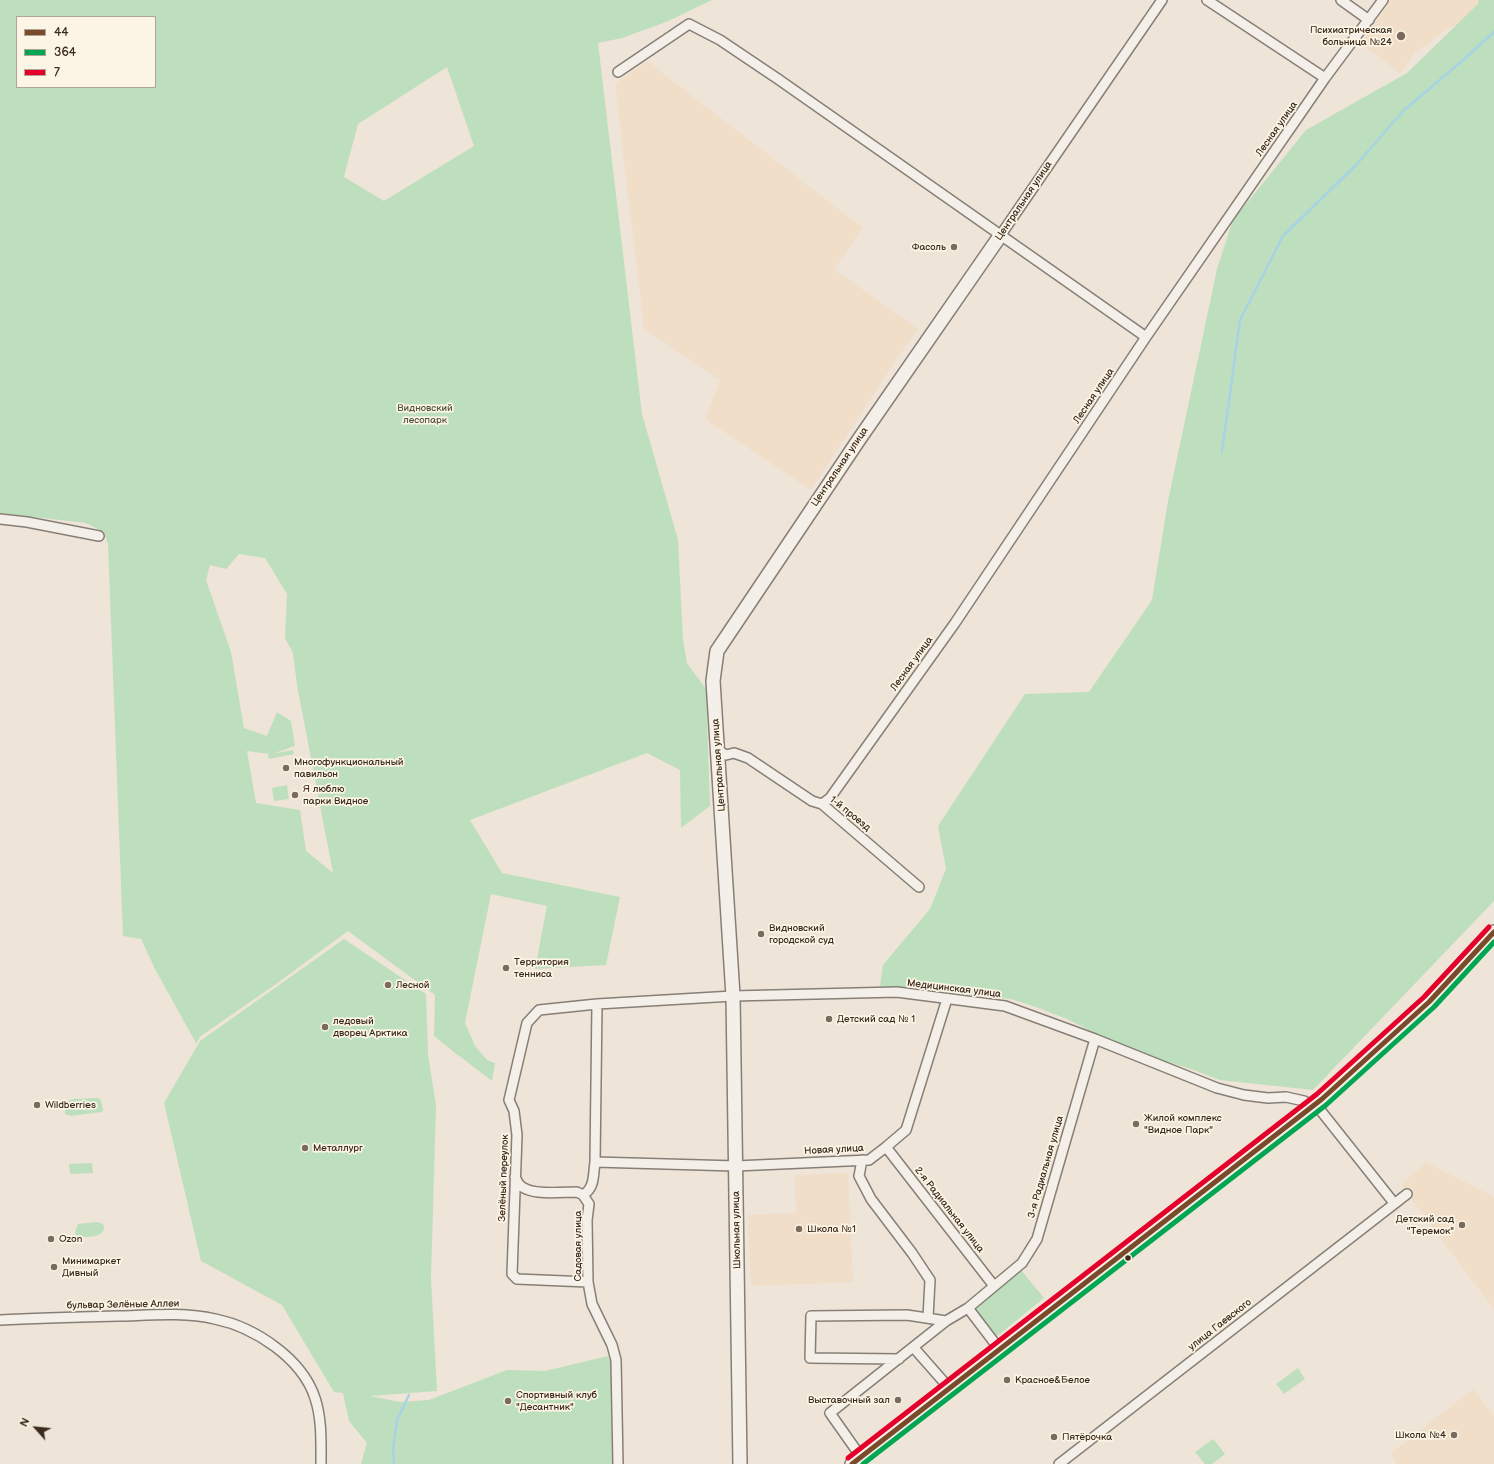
<!DOCTYPE html>
<html>
<head>
<meta charset="utf-8">
<style>
  body { margin:0 }
  #map { position:relative; width:1494px; height:1464px; overflow:hidden; background:#eee4d7; font-family:"Balsamiq Sans",sans-serif }
  canvas { display:block }
  .legend { position:absolute; left:16px; top:16px; width:140px; height:72px; box-sizing:border-box; background:#fcf5e5; border:1px solid #afa495; margin:0; padding:5px 7px; list-style:none; font-size:12px; color:#3b2a1e }
  .legend li { display:flex; align-items:center; gap:8px; height:20px }
  .legend b { width:20px; border:1px solid #afa495 }
  .north { position:absolute; left:16px; top:1408px; width:40px; height:40px; -webkit-text-stroke:3px #fcf5e5; paint-order:stroke; rotate:297deg; font-size:11px; font-weight:700; line-height:16px; text-align:center; color:#3b2a1e }
  .north::after { content:''; display:block; margin:auto; width:14px; height:18px; background:#3b2a1e; clip-path:polygon(50% 0,100% 100%,50% 72%,0 100%) }
</style>
</head>
<body>
<div id="map">
<canvas width="1494" height="1464"></canvas>
<ul class="legend">
<li><b style="height:5px;background:#7a4b2a"></b>44</li>
<li><b style="height:5px;background:#00a651"></b>364</li>
<li><b style="height:5px;background:#e4002b"></b>7</li>
</ul>
<div class="north">N</div>
</div>
<script>
const c = document.querySelector('canvas').getContext('2d');
c.lineJoin = 'round';
function fillPath(path, color) { c.fillStyle = color; c.fill(path, 'evenodd'); }
function strokePath(path, color, width, dash) { c.strokeStyle = color; c.lineWidth = width; c.lineCap = dash ? 'butt' : 'round'; c.setLineDash(dash || []); c.stroke(path); }
function write(font, color, halo, rows, align = 'center') {
  c.font = font + ' "Balsamiq Sans",sans-serif'; c.lineWidth = 3.5; c.setLineDash([]); c.textBaseline = 'middle'; c.strokeStyle = halo; c.fillStyle = color; for (const [text, x, y, turn = 0] of rows) {
    c.save(); c.translate(x, y); c.rotate((+turn || 0) * Math.PI / 180); c.textAlign = isNaN(turn) ? turn : align; if (halo) c.strokeText(text, 0, 0); c.fillText(text, 0, 0); c.restore();
  }
}
const built = new Path2D(`
  M1391 0H1480L1470 21 1446 29 1424 47 1415 52 1401 74 1361 43Z
  M647 61 863 228 834 269 918 329 898 357 811 490 705 419 720 380 644 329 615 84Z
  M1426 1162 1494 1197V1310L1401 1185Z
  M848 1173 853 1282 751 1286 748 1215 796 1213 795 1175Z
  M1473 1389 1494 1416V1464H1394L1397 1462 1390 1454Z`);
const green = new Path2D(`
  M0 0H712L666 22 622 38 598 43 642 414 678 540 683 640 687 663 706 689 710 806 681 828 680 770 647 753 470 820 502 873 620 897 606 965 535 969 547 906 491 894 465 1023 475 1046 487 1060 495 1063 492 1081 458 1055H457L454 1052 434 1036 435 995 348 931 276 984 201 1036 196 1043 155 969 141 939 123 936 108 544 104 532 86 523 0 513ZM17 17H155V87H17ZM447 67 474 146 384 201 344 177 358 124ZM239 554 265 558 287 594 285 638 293 653 297 685 333 873 306 851 300 810 256 803 247 751 270 754 268 755 269 759 294 754 293 750 272 754 295 746 291 721 277 712 267 736 244 728 231 652 206 580 210 565 226 569Z
  M1479 0H1494V901L1313 1090 1220 1080 1191 1069 1157 1059 1097 1034 1067 1019 1036 1007 1011 999 880 986 883 965 930 909 946 869 938 826 1025 694 1089 692 1152 600 1168 501 1217 269 1233 220 1306 130 1407 73 1478 4Z
  M287 785 289 799 274 801 272 788Z
  M344 939 426 994 428 1055 436 1105 431 1278 437 1391 370 1396 400 1402 429 1400 507 1370 545 1371 608 1356 612 1365 613 1464H361L367 1443 349 1421 343 1393 334 1392 282 1305 201 1261 164 1103 200 1041Z
  M98 1098 101 1100 103 1110 102 1112 70 1116 65 1114V1106L67 1101 73 1099Z
  M92 1163 93 1173 70 1174 69 1164Z
  M98 1222C101 1223 105 1224 104 1228 103 1238 86 1237 78 1237L76 1236 75 1232 78 1224Z
  M1021 1270 1044 1298 996 1337 973 1309Z
  M1298 1368 1305 1379 1284 1394 1276 1384Z
  M1213 1439 1225 1454 1212 1464H1205L1195 1452Z`);
const stream = new Path2D(`
  M1222 452 1240 320 1283 236 1356 165 1403 111 1455 67 1494 32
  M394 1464 393 1448 397 1420 409 1395`);
const street = new Path2D(`
  M1207 0 1325 78
  M1341 0 1369 20
  M618 72 689 24 720 40 778 79 1146 337
  M1000 236 1162 0
  M0 519 27 522 99 536
  M718 750 726 755 734 753 748 758 812 801 822 804 919 887
  M822 804 830 798 955 623 1146 337 1325 78 1383 0
  M597 1004 595 1162C593 1175 595 1188 583 1195L589 1204 587 1220 588 1282 592 1304 612 1345 616 1360 618 1464
  M886 1147 994 1286
  M862 1160 859 1176 871 1199 912 1253 930 1280 928 1318
  M595 1162 736 1166 869 1160 886 1147 906 1130 947 999
  M515 1177C518 1183 520 1187 526 1189 538 1195 563 1192 577 1192L583 1195
  M588 1282 517 1279 512 1274 517 1135 514 1111 509 1100 527 1023 539 1010 597 1004 733 996 897 992 1005 1006 1095 1039 1217 1088 1244 1095 1268 1098 1286 1097 1304 1101 1321 1111 1394 1203
  M968 1308 1000 1350
  M0 1320C40 1318 81 1317 121 1316 152 1315 184 1312 215 1319 254 1327 302 1358 315 1398 322 1419 321 1442 321 1464
  M914 1348 950 1389
  M899 1359 810 1358 811 1316 907 1315 946 1321 968 1308 1022 1263 1037 1239 1095 1039
  M861 1457 830 1413 946 1321
  M1059 1464 1407 1194`);
const secondary = new Path2D(`
  M740 1464 733 996 713 681 717 651 860 438 1000 236
  M852 1464 1322 1099 1429 1002 1494 932`);
const bus1 = new Path2D(`
  M852 1464 1322 1099 1429 1002 1494 932`);
const bus2 = new Path2D(`
  M863 1464 1326 1105 1434 1007 1494 942`);
const bus3 = new Path2D(`
  M848 1458 1317 1094 1424 997 1489 927`);
const markers = [
  [1401,36,5,"#7a6b5f"],
  [954,247,4,"#7a6b5f"],
  [286,768,4,"#7a6b5f"],
  [295,795,4,"#7a6b5f"],
  [761,934,4,"#7a6b5f"],
  [506,968,4,"#7a6b5f"],
  [388,985,4,"#7a6b5f"],
  [829,1019,4,"#7a6b5f"],
  [325,1027,4,"#7a6b5f"],
  [37,1105,4,"#7a6b5f"],
  [1136,1124,4,"#7a6b5f"],
  [305,1148,4,"#7a6b5f"],
  [1462,1225,4,"#7a6b5f"],
  [799,1229,4,"#7a6b5f"],
  [51,1239,4,"#7a6b5f"],
  [1128,1258,3.5,"#3b2a1e"],
  [54,1267,4,"#7a6b5f"],
  [1007,1380,4,"#7a6b5f"],
  [898,1400,4,"#7a6b5f"],
  [508,1401,4,"#7a6b5f"],
  [1454,1435,4,"#7a6b5f"],
  [1054,1437,4,"#7a6b5f"]
];
const poiNames = [
  ["Психиатрическая",1392,30,"right"],
  ["больница №24",1392,42,"right"],
  ["Фасоль",946,247,"right"],
  ["Многофункциональный",294,762],
  ["павильон",294,774],
  ["Я люблю",303,789],
  ["парки Видное",303,801],
  ["Видновский",769,928],
  ["городской суд",769,940],
  ["Территория",514,962],
  ["тенниса",514,974],
  ["Лесной",396,985],
  ["Детский сад № 1",837,1019],
  ["ледовый",333,1021],
  ["дворец Арктика",333,1033],
  ["Wildberries",45,1105],
  ["Жилой комплекс",1144,1118],
  ["\"Видное Парк\"",1144,1130],
  ["Металлург",313,1148],
  ["Детский сад",1454,1219,"right"],
  ["\"Теремок\"",1454,1231,"right"],
  ["Школа №1",807,1229],
  ["Ozon",59,1239],
  ["Минимаркет",62,1261],
  ["Дивный",62,1273],
  ["Красное&Белое",1015,1380],
  ["Спортивный клуб",516,1395],
  ["\"Десантник\"",516,1407],
  ["Выставочный зал",890,1400,"right"],
  ["Школа №4",1446,1435,"right"],
  ["Пятёрочка",1062,1437]
];
const streetNames = [
  ["Лесная улица",1277,129,-55],
  ["Центральная улица",1024,201,-56],
  ["Лесная улица",1094,396,-56],
  ["Центральная улица",840,467,-56],
  ["Лесная улица",912,664,-54],
  ["Центральная улица",719,765,-94],
  ["1-й проезд",850,814,39],
  ["Медицинская улица",954,989,7],
  ["Новая улица",834,1150,-3],
  ["3-я Радиальная улица",1046,1167,-74],
  ["Зелёный переулок",504,1178,-88],
  ["2-я Радиальная улица",949,1210,52],
  ["Школьная улица",737,1230,-91],
  ["Садовая улица",578,1246,-90],
  ["бульвар Зелёные Аллеи",123,1305,-1],
  ["улица Гаевского",1220,1325,-38]
];
const parkNames = [
  ["Видновский",425,408],
  ["лесопарк",425,420]
];
fillPath(built, '#f1dec9');
fillPath(green, '#bedfbd');
strokePath(stream, '#a7d3e5', 2.5);
strokePath(street, '#877f76', 12);
strokePath(secondary, '#877f76', 16);
strokePath(street, '#f4f0e9', 9);
strokePath(secondary, '#f4f0e9', 13);
strokePath(bus1, '#7a4b2a', 5);
strokePath(bus2, '#00a651', 5);
strokePath(bus3, '#e4002b', 5);
for (const [x, y, r, color] of markers) { const dot = new Path2D(); dot.arc(x, y, r, 0, 2 * Math.PI); c.fillStyle = color; c.fill(dot); strokePath(dot, '#fcf5e5', 1.5); }
write('10px', '#3b2a1e', '#fcf5e5', poiNames, 'left');
write('10px', '#3b2a1e', '#fcf5e5', streetNames);
write('10px', '#525640', '#fcf5e5', parkNames);
</script>
</body>
</html>
